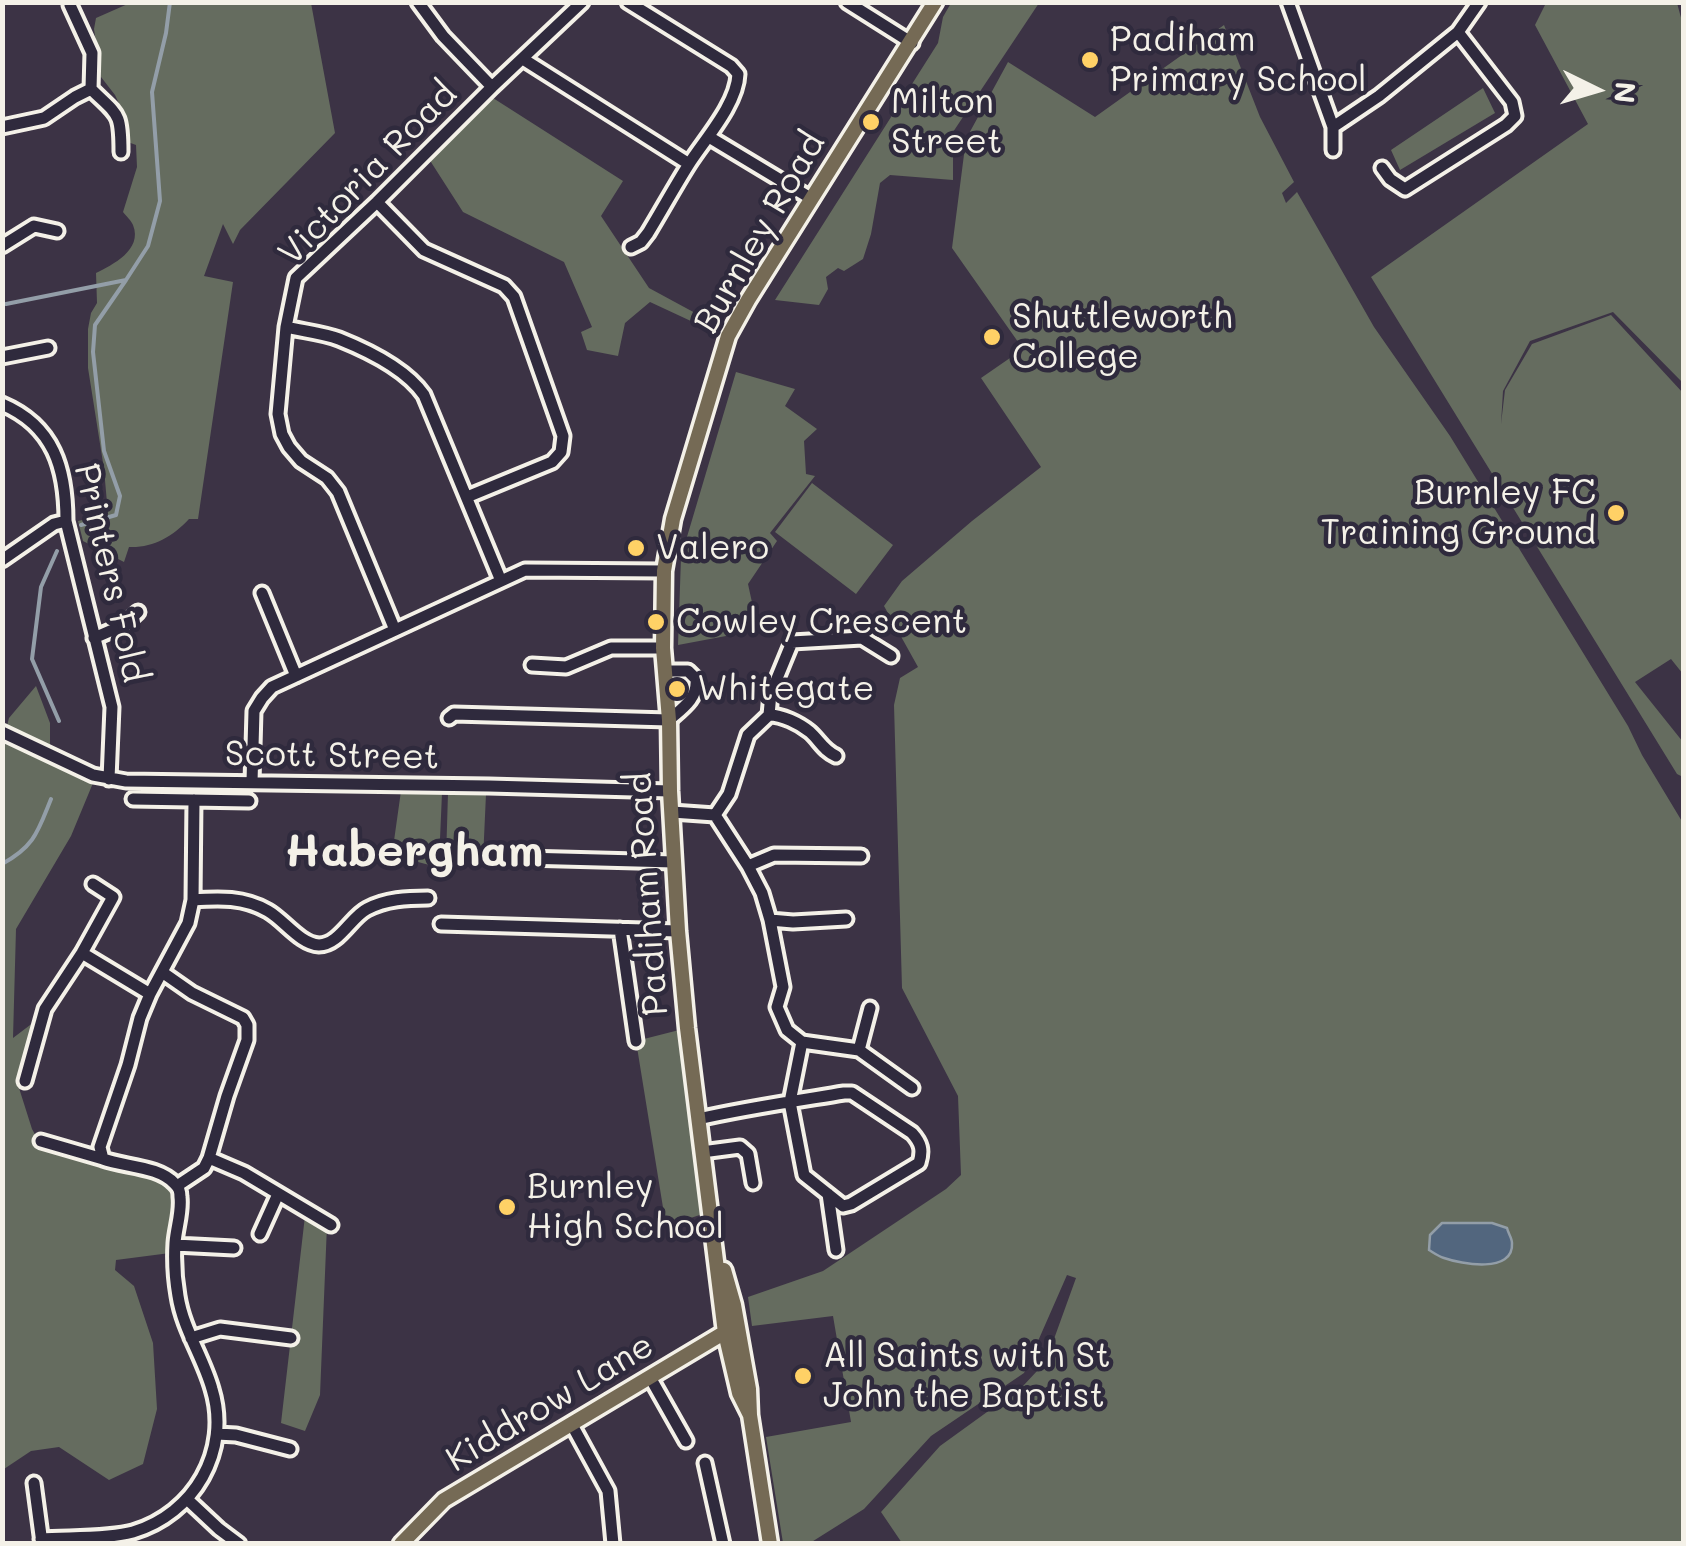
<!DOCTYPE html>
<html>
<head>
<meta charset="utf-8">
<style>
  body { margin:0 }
  #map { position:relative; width:1686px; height:1546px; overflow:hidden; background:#3c3345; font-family:Mali,sans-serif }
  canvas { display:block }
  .frame { position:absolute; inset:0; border:5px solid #f4f1e8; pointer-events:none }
  .north { position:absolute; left:1546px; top:40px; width:100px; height:100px; -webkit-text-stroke:8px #2f2a3d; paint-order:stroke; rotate:95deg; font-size:28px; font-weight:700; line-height:40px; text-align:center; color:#f4f1e8 }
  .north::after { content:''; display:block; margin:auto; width:35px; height:45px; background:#f4f1e8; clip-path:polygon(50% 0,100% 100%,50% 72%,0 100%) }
</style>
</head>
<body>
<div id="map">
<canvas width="1686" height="1546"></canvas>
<div class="frame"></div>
<div class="north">N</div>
</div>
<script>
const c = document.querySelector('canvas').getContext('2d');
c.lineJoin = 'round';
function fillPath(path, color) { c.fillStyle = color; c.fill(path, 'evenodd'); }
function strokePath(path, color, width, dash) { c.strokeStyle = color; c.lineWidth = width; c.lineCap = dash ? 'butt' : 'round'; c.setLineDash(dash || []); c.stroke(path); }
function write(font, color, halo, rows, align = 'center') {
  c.font = font + ' Mali,sans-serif'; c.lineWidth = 9; c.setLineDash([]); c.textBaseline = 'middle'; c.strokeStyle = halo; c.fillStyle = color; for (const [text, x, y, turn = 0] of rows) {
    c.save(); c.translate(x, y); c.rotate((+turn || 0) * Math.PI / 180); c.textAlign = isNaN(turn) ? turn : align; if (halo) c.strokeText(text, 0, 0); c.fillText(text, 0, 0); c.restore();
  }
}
const green = new Path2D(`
  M130 3H311L335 133 240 230 233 244 223 224 204 276 233 282 198 519H189C172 537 153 548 129 547L124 562 83 541 78 521 108 514 104 469 88 368V329L91 313 97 303 96 273C112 265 143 250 133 225 131 220 126 216 123 212L137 167 136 145 125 141 123 112 115 95 101 77 94 29 96 18Z
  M951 3H1039L953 132V180L890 175 880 183 871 234 863 259 844 271 838 268 826 277 828 289 819 305 775 300 938 43 943 17Z
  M1546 3H1677L1683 25V383L1613 312 1530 341 1503 391 1501 424 1505 390 1532 344 1611 315 1683 393V674L1671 659 1635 682 1683 742V777L1677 774 1371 277 1588 124 1535 25Z
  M1224 25 1260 117 1294 182 1282 193 1286 203 1297 192 1374 327 1450 436 1628 726 1642 755 1683 823V1543H902L881 1512 940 1446 1023 1386 1037 1371 1050 1350 1076 1278 1067 1275 1024 1373 931 1436 864 1509 810 1543H783L766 1437 851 1422 833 1316 752 1326 748 1297 823 1271 946 1189 961 1175 958 1096 902 988 894 705 900 678 918 667 884 606 902 581 972 521 1041 467 981 378 1023 349 952 248 966 139 1008 62 1095 117Z
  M1483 88 1495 113 1400 170 1391 150Z
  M493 98 623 181 601 216 649 288 697 314 693 322 650 302 625 323 618 356 587 350 581 332 592 327 564 262 463 212 429 159Z
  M736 372 795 389 785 406 817 429 804 441 806 474 815 476 770 533 777 541 748 584 758 630 678 645 681 557Z
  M812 483 893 545 856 594 775 532Z
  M36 686 50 723V764L93 783 71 836 16 929 13 1038 38 1019 19 1088 32 1129 42 1147 159 1173 177 1186 170 1253 116 1260 115 1270 134 1286 153 1343 157 1409 143 1464 109 1480 59 1447 31 1451 4 1469 3 1474V741L9 718Z
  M401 791 442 793 439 862 433 866 392 855Z
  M448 793 486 794 483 860 446 859Z
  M687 1028 709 1212 666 1226 636 1041Z
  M305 1216 327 1225 320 1395 305 1431 281 1423Z`);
const water = new Path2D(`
  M1442 1223H1492L1507 1228C1508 1233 1512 1238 1512 1243 1514 1274 1461 1264 1444 1258 1438 1256 1434 1253 1429 1250L1430 1235Z`);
const stream = new Path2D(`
  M6 304 126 280 148 246 160 201 152 92 166 33 170 2
  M81 525 116 515 120 496 104 451 93 352 95 325 126 280
  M57 551 41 587 32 659 59 721
  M2 864C35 846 38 831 51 799`);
const minor = new Path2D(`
  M418 2 443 36 492 87
  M628 2 731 66 738 74C737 104 705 139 689 164 675 186 662 210 648 233L641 242 631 247
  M847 2 912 43
  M1288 2 1333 127V150
  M70 5 92 53 91 89
  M523 59 689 164
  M2 127 44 118 75 97 91 89C118 116 121 111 121 152
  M1333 127 1379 96 1458 32 1479 2
  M709 137 812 199
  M1382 168 1390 179 1405 189 1506 125 1515 116 1512 102 1458 32
  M377 202 424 250 504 286 514 297 563 436 561 452 552 462 467 497
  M2 246 34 226 57 231
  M286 327C303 331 323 333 339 339 369 351 406 369 424 395L501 581
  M2 357 48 348
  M2 404C54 426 66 469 66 521L112 707 109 779
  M2 560 54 524 66 521
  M262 593 296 676
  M395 630 338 492 327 478 301 461 289 447 282 434 278 414 286 327 296 278 377 202 492 87 582 2
  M94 638 124 625 138 612
  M532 665 566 667 611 648H663
  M769 715 771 693 792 642 862 638 891 656
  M769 715C782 715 799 723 810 732 820 741 823 750 836 756
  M449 718 454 714 669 720C683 708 698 698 696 679L688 671H665
  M2 732 93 775 126 781 489 786 670 791
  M252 782 254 711 262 698 272 687 525 570 664 571
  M133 799 249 801
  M672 812 715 815 748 866 762 893 770 920 783 987 777 1007 787 1030 802 1042 859 1050 912 1088
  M715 815 729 794 748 735 769 715
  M487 857 674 862
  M748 866 774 855 861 856
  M193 900C219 898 244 897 268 911 284 920 300 944 319 945 339 945 351 917 367 909 386 899 407 898 428 898
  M770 920 793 922 846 919
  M441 924 678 931
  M620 929 636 1041
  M82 953 150 994
  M162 972 192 993 243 1018 247 1025V1040L227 1096 209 1158 204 1168 177 1186
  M859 1050 870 1008
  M25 1081 45 1009 82 953 113 897 93 884
  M698 1119C746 1108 795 1101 844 1093H852L912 1133C921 1143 923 1150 919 1163L851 1204 843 1206 804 1175 790 1102 802 1042
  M41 1141 103 1159
  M702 1152 740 1147 748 1154 753 1183
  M209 1158 244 1173 331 1225
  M828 1194 836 1250
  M260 1234 278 1194
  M175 1245 234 1248
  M191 1338 220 1329 291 1338
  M651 1379 686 1441
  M572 1425 608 1491 613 1544
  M217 1434 236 1435 290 1449
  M705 1463 723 1544
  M34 1483 42 1543
  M188 1500 219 1529 239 1544
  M41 1539C68 1537 108 1539 133 1532 194 1514 231 1451 212 1389 203 1357 183 1329 178 1296 175 1279 174 1260 175 1243 176 1228 182 1212 180 1197 180 1191 179 1188 175 1184 159 1166 125 1167 103 1159L100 1147 128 1065 140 1018 150 994 188 923 193 900 194 800`);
const major = new Path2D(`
  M724 1270 734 1305 749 1389 750 1415 770 1544
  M750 1415 739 1393 725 1333 687 1028 678 931 670 791 669 720 663 648 664 571 673 519 728 336 748 300 935 2
  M401 1544 444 1500 737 1325`);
const markers = [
  [1090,60,10,"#ffd166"],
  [871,122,10,"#ffd166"],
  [992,337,10,"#ffd166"],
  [1616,513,10,"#ffd166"],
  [636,548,10,"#ffd166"],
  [656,622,10,"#ffd166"],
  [677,689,10,"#ffd166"],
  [507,1207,10,"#ffd166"],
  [803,1376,10,"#ffd166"]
];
const poiNames = [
  ["Padiham",1110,40],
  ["Primary School",1110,80],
  ["Milton",891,102],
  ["Street",891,142],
  ["Shuttleworth",1012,317],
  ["College",1012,357],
  ["Burnley FC",1596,493,"right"],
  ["Training Ground",1596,533,"right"],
  ["Valero",656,548],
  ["Cowley Crescent",676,622],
  ["Whitegate",697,689],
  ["Burnley",527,1187],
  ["High School",527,1227],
  ["All Saints with St",823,1356],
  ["John the Baptist",823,1396]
];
const streetNames = [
  ["Victoria Road",368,174,-46],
  ["Burnley Road",760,233,-60],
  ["Printers Fold",110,573,77],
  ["Scott Street",332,756,1],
  ["Padiham Road",648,894,-94],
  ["Kiddrow Lane",550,1403,-31]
];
const districtNames = [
  ["Habergham",414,852]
];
fillPath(green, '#656c5f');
fillPath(water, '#52667e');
strokePath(water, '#939ea8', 2.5);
strokePath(stream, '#939ea8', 4);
strokePath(minor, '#f4f1e8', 19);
strokePath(major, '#f4f1e8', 21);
strokePath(minor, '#2f2a3d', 11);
strokePath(major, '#756a55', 14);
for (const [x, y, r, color] of markers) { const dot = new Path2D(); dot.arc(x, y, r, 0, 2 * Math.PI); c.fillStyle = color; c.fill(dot); strokePath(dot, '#2f2a3d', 4); }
write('35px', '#f4f1e8', '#2f2a3d', poiNames, 'left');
write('35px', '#f4f1e8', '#2f2a3d', streetNames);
write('bold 45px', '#f4f1e8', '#2f2a3d', districtNames);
</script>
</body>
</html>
